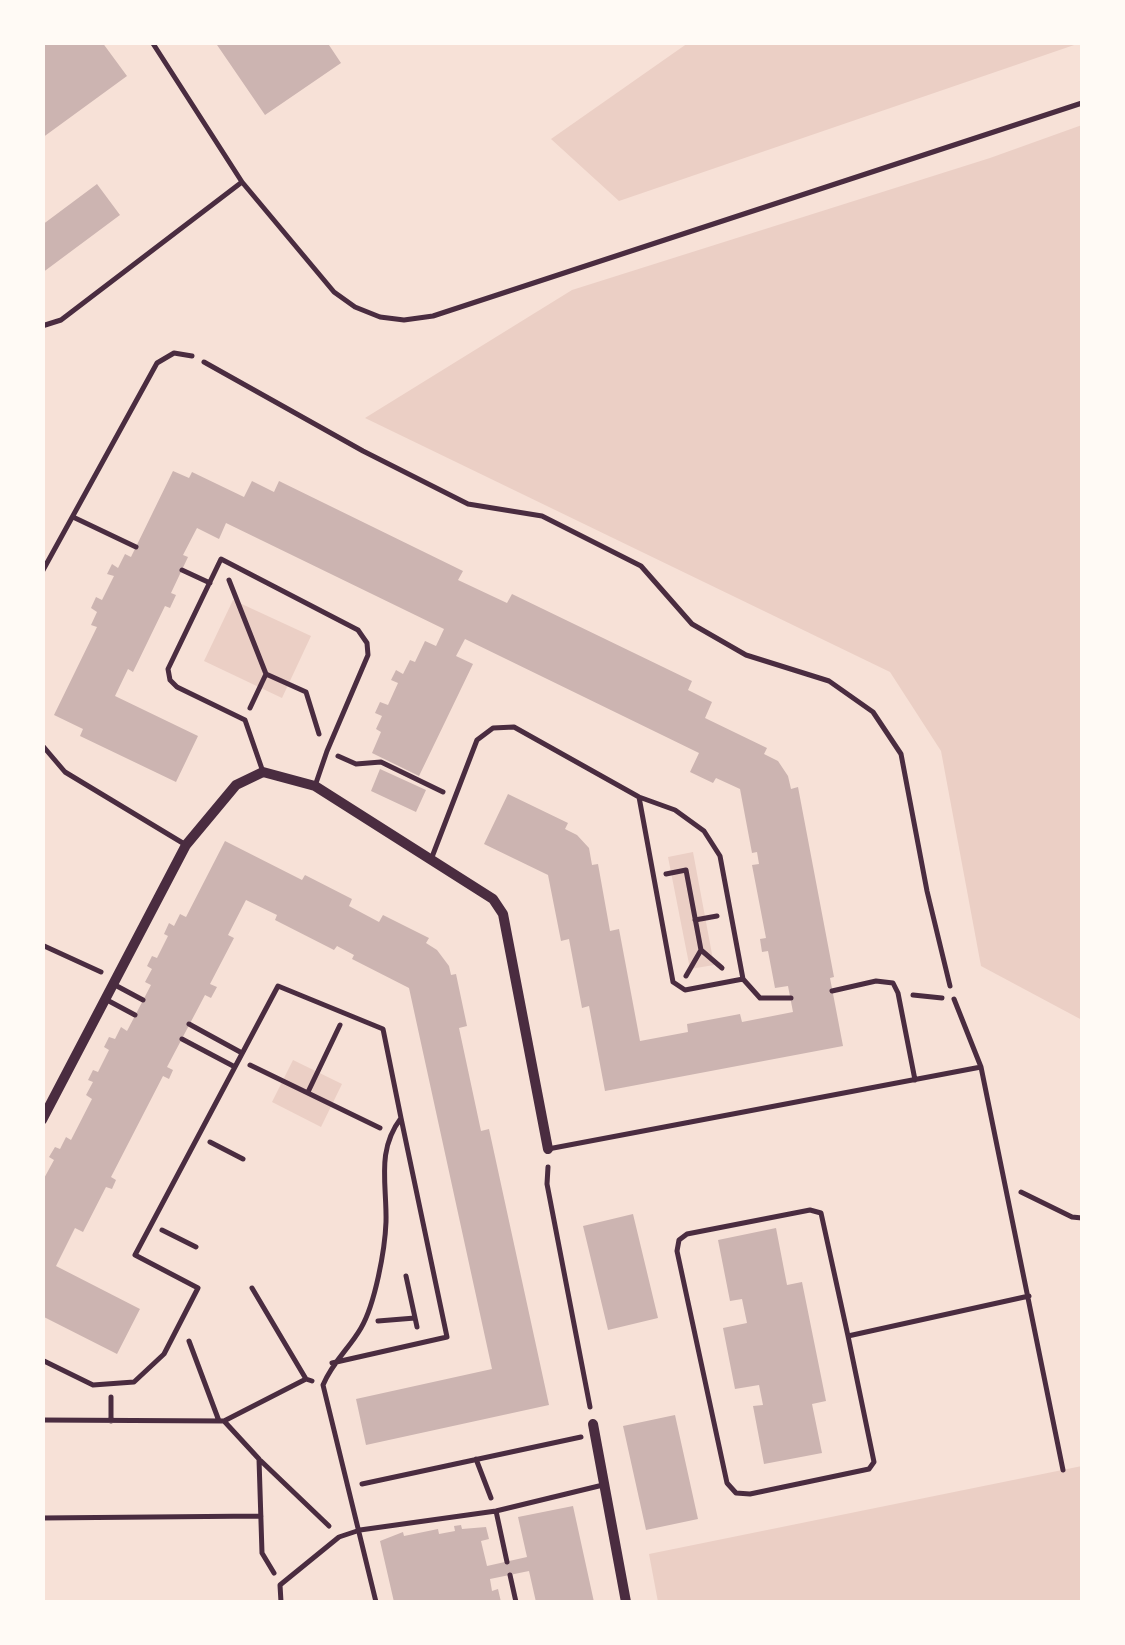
<!DOCTYPE html>
<html>
<head>
<meta charset="utf-8">
<style>
  body { margin:0 }
  #map { position:relative; width:1125px; height:1645px; overflow:hidden; background:#f7e1d7; font-family:Mulish,sans-serif }
  canvas { display:block }
  .frame { position:absolute; inset:0; border:45px solid #fffaf5; pointer-events:none }
</style>
</head>
<body>
<div id="map">
<canvas width="1125" height="1645"></canvas>
<div class="frame"></div>
</div>
<script>
const c = document.querySelector('canvas').getContext('2d');
c.lineJoin = 'round';
function fillPath(path, color) { c.fillStyle = color; c.fill(path, 'evenodd'); }
function strokePath(path, color, width, dash) { c.strokeStyle = color; c.lineWidth = width; c.lineCap = dash ? 'butt' : 'round'; c.setLineDash(dash || []); c.stroke(path); }
const green = new Path2D(`
  M688 43V42L1080 43 619 201 551 139Z
  M1082 125V1020L981 966 941 751 890 672 365 418 572 290 990 158Z
  M233 600 311 636 282 698 204 661Z
  M693 852 714 965 690 969 668 857Z
  M293 1060 342 1084 321 1127 272 1102Z
  M1082 1466V1602H658L649 1554Z`);
const building = new Path2D(`
  M42 42H102L127 76 42 138Z
  M215 42H327L341 63 265 115Z
  M97 184 120 215 42 273V225Z
  M173 471 189 478 192 472 244 497 252 481 274 492 279 481 463 571 458 580 507 603 512 594 692 681 688 690 712 702 705 718 767 748 764 754 778 761 788 776 791 789 798 787 834 977 830 978 843 1046 605 1091 589 1006 582 1008 569 939 561 941 548 875 484 844 508 794 568 823 565 829 577 835 589 848 592 865 598 864 610 931 619 929 640 1041 688 1032 687 1024 740 1014 742 1022 793 1012 788 986 775 988 768 951 762 952 760 939 766 938 752 865 759 864 757 852 752 853 740 789 716 778 713 783 690 772 699 753 465 639 456 656 473 664 419 776 372 753 381 732 376 729 382 716 375 713 380 702 388 705 398 683 391 680 396 670 403 674 410 660 415 662 425 641 436 646 444 629 226 523 219 539 197 528 183 555 188 557 171 593 176 595 170 608 165 606 133 672 128 669 115 696 198 736 176 782 80 736 83 729 54 715 97 627 91 625 97 612 91 608 96 597 102 600 114 576 107 574 112 564 118 568 125 554 131 557Z
  M380 769 426 790 416 812 371 791Z
  M225 841 302 880 305 875 352 899 349 906 379 922 383 915 429 938 426 943 437 950 449 966 451 975 456 974 467 1026 459 1028 481 1131 489 1129 549 1405 366 1445 356 1399 492 1369 409 988 352 959 354 955 337 946 334 950 275 920 277 915 246 900 228 935 234 938 210 984 217 987 211 998 205 995 167 1067 173 1070 169 1079 163 1076 111 1177 116 1180 112 1189 106 1187 83 1232 75 1228 56 1266 140 1309 117 1354 42 1316V1182L54 1160 49 1157 55 1147 60 1149 66 1137 71 1140 92 1099 86 1095 93 1082 88 1080 93 1070 98 1072 109 1050 104 1047 109 1037 115 1039 121 1027 127 1031 151 985 145 982 152 969 147 966 152 956 157 958 168 936 164 934 169 923 174 926 180 914 186 917Z
  M633 1214 658 1318 608 1330 583 1226Z
  M776 1228 787 1285 802 1282 826 1401 812 1404 822 1453 764 1464 753 1406 763 1405 759 1385 735 1389 723 1328 747 1323 742 1299 730 1301 718 1240Z
  M675 1415 698 1519 646 1530 623 1426Z
  M573 1506 594 1602H536L529 1571 490 1579 492 1591 498 1589 501 1602H394L380 1541 403 1532 404 1536 438 1529 439 1534 455 1531 454 1526 461 1525 462 1529 486 1527 489 1539 481 1541 487 1566 527 1557 518 1517Z`);
const path = new Path2D(`
  M204 362 363 451 468 504 542 516 641 566 692 624 746 655 829 681 873 712 901 754 927 891 950 986
  M229 580 266 674 250 708
  M266 674 306 692 319 734
  M338 756 356 764 381 762 443 792
  M666 874 686 870 701 950 722 968
  M695 920 717 916
  M42 945 101 972
  M686 976 701 950
  M913 995 942 998
  M250 1065 380 1128
  M308 1092 340 1025
  M210 1142 243 1159
  M548 1167 547 1184 590 1407
  M1021 1192 1072 1217 1082 1218
  M162 1230 196 1247
  M406 1276 417 1327
  M252 1288 306 1379 312 1381
  M378 1321 415 1318
  M189 1341 219 1421
  M111 1397V1421
  M42 1420 224 1421 259 1459 262 1553 274 1573
  M224 1421 306 1379
  M476 1459 491 1498
  M261 1461 329 1526
  M362 1484 581 1437
  M42 1518 261 1516`);
const service = new Path2D(`
  M152 42 242 182 334 292 355 307 380 317 404 320 433 316 1082 103
  M42 326 61 320 242 182
  M73 517 136 547
  M182 570 210 583
  M42 572 157 363 174 353 192 356
  M42 745 65 772 186 845
  M262 769 245 720 177 687 170 680 168 669 221 559 358 630 367 643 368 655 327 751 315 786
  M432 857 477 740 493 728 514 727 639 797 675 810 704 831 720 856 743 979 685 990 673 982 639 797
  M743 979 760 998H791
  M115 985 143 1000
  M832 991 876 981 893 983 898 993 915 1080
  M954 999 981 1067 1063 1470
  M107 1000 135 1015
  M189 1024 242 1053
  M182 1039 235 1067
  M548 1149 981 1067
  M848 1336 874 1462 869 1469 750 1494 736 1493 727 1483 677 1251 679 1240 687 1234 810 1210 821 1213 848 1336 1029 1296
  M42 1360 93 1385 134 1382 164 1354 198 1288 135 1255 278 986 383 1029 401 1118C376 1151 387 1184 386 1222 385 1250 375 1304 361 1328 349 1349 333 1361 323 1385L376 1602
  M332 1363 447 1337 401 1118
  M496 1511 507 1562
  M510 1575 516 1602
  M281 1602 280 1585 339 1537 360 1530 496 1511 603 1485`);
const minor = new Path2D(`
  M42 1120 186 845 236 785 263 772 315 786 493 899 503 914 548 1149
  M593 1424 626 1602`);
fillPath(green, '#ebcfc5');
fillPath(building, '#ccb4b1');
strokePath(path, '#4a2c40', 5);
strokePath(service, '#4a2c40', 5);
strokePath(minor, '#4a2c40', 10);
</script>
</body>
</html>
